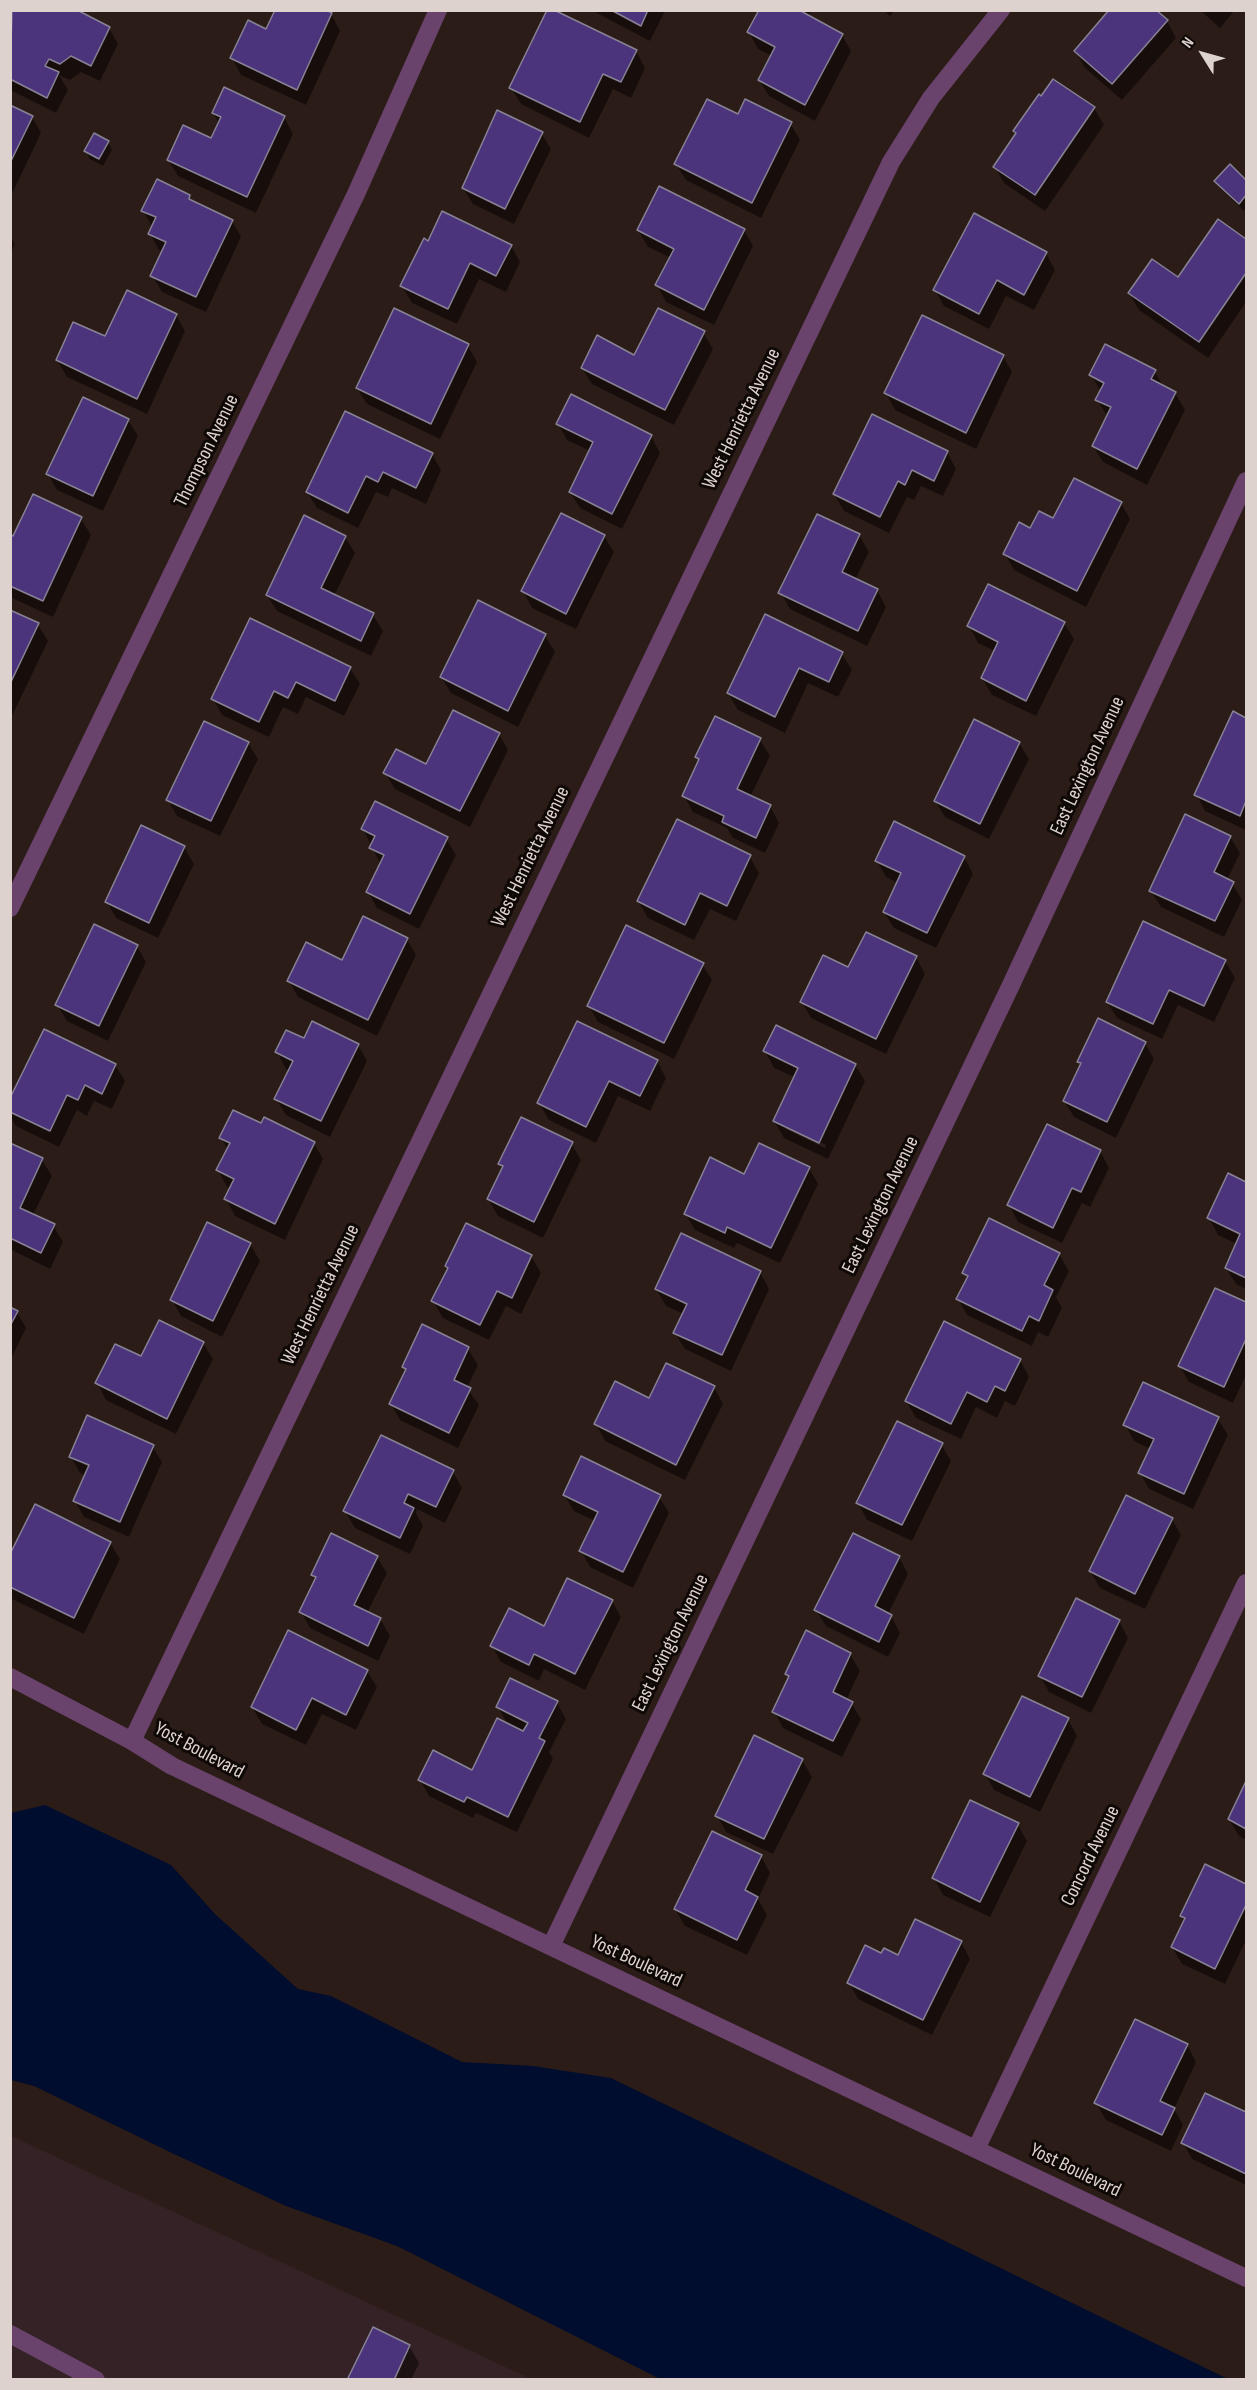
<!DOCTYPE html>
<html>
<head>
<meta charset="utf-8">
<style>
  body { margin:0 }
  #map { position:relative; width:1257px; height:2390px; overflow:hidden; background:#2c1c17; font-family:"Sofia Sans Condensed",sans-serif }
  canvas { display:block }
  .frame { position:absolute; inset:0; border:12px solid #ddd2ce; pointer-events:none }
  .north { position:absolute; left:1173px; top:24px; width:60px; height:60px; -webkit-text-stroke:4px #0f0906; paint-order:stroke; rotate:307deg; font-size:16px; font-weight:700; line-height:24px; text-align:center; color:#ddd2ce }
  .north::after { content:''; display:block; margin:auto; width:21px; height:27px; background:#ddd2ce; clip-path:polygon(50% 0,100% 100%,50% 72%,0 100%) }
</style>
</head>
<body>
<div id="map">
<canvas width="1257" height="2390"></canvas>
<div class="frame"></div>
<div class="north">N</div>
</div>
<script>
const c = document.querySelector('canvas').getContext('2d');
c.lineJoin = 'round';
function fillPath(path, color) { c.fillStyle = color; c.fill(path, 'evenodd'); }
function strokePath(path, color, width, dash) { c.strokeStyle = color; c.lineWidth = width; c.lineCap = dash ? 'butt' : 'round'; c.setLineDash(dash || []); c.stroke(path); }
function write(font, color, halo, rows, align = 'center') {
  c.font = font + ' "Sofia Sans Condensed",sans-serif'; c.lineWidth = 6; c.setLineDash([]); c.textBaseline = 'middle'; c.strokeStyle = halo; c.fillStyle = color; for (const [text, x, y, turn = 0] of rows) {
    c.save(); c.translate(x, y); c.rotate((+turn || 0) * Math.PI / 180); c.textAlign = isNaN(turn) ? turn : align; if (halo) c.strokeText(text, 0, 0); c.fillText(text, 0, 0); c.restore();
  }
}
const industrial = new Path2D(`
  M11 2136 531 2379 11 2380Z`);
const water = new Path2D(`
  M45 1805 171 1865 215 1914 298 1989 331 1996 462 2062 533 2066 611 2078 1228 2379H660L397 2246 286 2206 174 2154 34 2086 11 2080V1813Z`);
const shadow = new Path2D(`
  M14 10 109 28 118 44 100 81 81 72 70 80 59 75 68 90 56 113 10 90V17Z
  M591 10H665V11L650 41Z
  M760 10H812L808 17 842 35 851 51 815 121 769 96 759 80 772 56 758 49 749 32Z
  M883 10H895L890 16Z
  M1200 10H1235L1220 28Z
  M331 14 340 31 306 105 241 75 232 58 267 31Z
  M1167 21 1176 38 1122 100 1085 68 1076 52Z
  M636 51 645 68 631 98 613 89 589 138 521 104 511 88Z
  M1054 81 1094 108 1104 125 1045 211 1004 183 995 167 1016 135 1014 132Z
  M10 107 32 117 41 133 10 198Z
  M213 113 284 117 293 134 256 213 178 176 168 160 212 140 219 123Z
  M739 116 790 123 800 140 761 218 686 180 676 164Z
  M541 133 551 149 514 224 473 204 463 188Z
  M108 142 112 150 103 166 90 159 86 151Z
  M1230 166 1246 182V208L1244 211 1221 189 1216 182Z
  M189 196 193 203 232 221 241 237 206 312 162 292 152 275 163 252 159 250 150 234 153 228 143 211Z
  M1219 221 1246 241V302L1208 358 1139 310 1129 293 1179 279Z
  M638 230H744L753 246 714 325 666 302 657 285 671 258 648 247Z
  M10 236 15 244 10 255Z
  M428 243 511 246 520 262 506 292 479 279 457 324 412 303 402 286Z
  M1046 253 1055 270 1034 310 1006 296 989 329 944 306 935 290Z
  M176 315 185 331 147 414 67 377 57 360 105 338Z
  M703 332 713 349 674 425 592 384 582 368 635 357Z
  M468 346 477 362 440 439 367 404 357 388Z
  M1003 356 1012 372 976 449 895 410 886 393Z
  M1154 371 1164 387 1175 393 1185 410 1147 485 1103 462 1093 446 1108 417 1097 400 1101 392 1091 375Z
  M128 420 138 436 103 511 57 490 48 474Z
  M558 424 651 436 660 453 622 529 580 508 570 492 590 451 567 440Z
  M947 452 956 469 943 496 921 486 914 500 907 497 889 533 844 511 834 494Z
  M432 454 441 470 426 504 392 488 388 497 376 492 358 528 317 508 307 492Z
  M1121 503 1130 519 1086 607 1014 570 1005 554 1031 530 1054 521Z
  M81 519 91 535 53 617 10 597V537Z
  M859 535 869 552 855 580 877 590 886 607 867 646 790 609 780 592Z
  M604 536 614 552 576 629 532 608 523 591Z
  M345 537 355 553 334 596 373 615 383 631 371 656 277 611 267 595Z
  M10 612 38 625 48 641 11 718Z
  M765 616 842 654 852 670 838 697 808 683 785 733 738 710 728 693Z
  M1064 623 1074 639 1036 716 992 695 982 678 995 651 978 643 969 626Z
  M545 636 555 652 518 727 451 693 441 677Z
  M350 668 360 684 344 716 306 697 298 714 283 707 269 737 222 715 213 699Z
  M1233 713 1246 719V830L1205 811 1196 794Z
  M499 734 508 750 470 827 395 789 385 773 426 766Z
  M760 740 770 756 750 797 770 806 779 823 765 853 733 838 727 828 693 812 684 796 700 762 697 757Z
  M248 743 258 759 220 836 177 816 168 800Z
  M1019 743 1029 759 989 839 945 817 935 801Z
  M363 829 446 838 456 855 419 929 377 908 368 892 381 865Z
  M1230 837 1240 853 1227 880 1232 883 1242 900 1224 937 1161 907 1151 891Z
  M184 847 194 864 158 938 116 918 107 902Z
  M750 857 759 873 736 921 710 909 694 940 648 918 638 901Z
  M964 857 973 874 936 948 894 928 884 912 898 883 886 877 877 861Z
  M407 939 416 955 377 1036 298 997 289 981Z
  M137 946 146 962 108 1041 67 1021 57 1005Z
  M916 957 925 974 886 1054 811 1018 802 1002 849 969Z
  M1225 961 1235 978 1214 1022 1178 1005 1162 1039 1117 1018 1107 1002Z
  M702 964 712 980 674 1059 598 1022 589 1006Z
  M304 1040 358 1045 367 1061 330 1137 286 1115 276 1099 290 1070 286 1069 277 1052Z
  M1145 1043 1154 1059 1116 1138 1074 1117 1064 1101 1081 1066 1078 1062Z
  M765 1051 855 1065 865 1081 828 1159 784 1138 774 1121 795 1077 774 1068ZM786 1126 826 1145 825 1148 786 1129Z
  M657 1061 666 1078 650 1111 618 1096 596 1143 549 1120 539 1103Z
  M115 1065 125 1081 112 1109 94 1101 87 1116 77 1110 59 1147 16 1126 10 1117V1101Z
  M262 1125 314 1143 323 1159 285 1240 235 1216 226 1199 231 1189 227 1187 218 1170 228 1150 221 1138Z
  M571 1143 581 1160 543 1238 498 1216 488 1199 503 1170 500 1164Z
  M10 1144 42 1160 52 1176 33 1215 53 1225 63 1242 50 1269 10 1249Z
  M1100 1151 1109 1168 1090 1207 1082 1203 1062 1243 1018 1222 1009 1205Z
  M809 1168 818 1184 780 1263 737 1243 734 1248 695 1230 685 1213 745 1176Z
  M1229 1175 1246 1183V1289L1236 1284 1226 1268 1237 1244 1218 1235 1209 1218Z
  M250 1244 260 1261 222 1337 181 1316 172 1300Z
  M1059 1254 1069 1271 1056 1297 1062 1308 1048 1337 1038 1332 1032 1346 967 1315 958 1299 968 1280 964 1273Z
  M531 1256 541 1273 521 1314 506 1306 489 1340 443 1318 433 1301 449 1270 447 1266Z
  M760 1272 769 1289 731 1371 685 1349 675 1333 684 1314 666 1306 656 1289Z
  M1216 1290 1246 1304V1375L1233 1403 1189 1382 1180 1366Z
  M10 1309 17 1312 26 1328 10 1361Z
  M423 1326 468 1349 478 1365 467 1388 479 1405 458 1448 400 1420 391 1404 406 1372 403 1367Z
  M203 1343 213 1359 176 1434 106 1400 97 1383 141 1358Z
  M1020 1360 1029 1377 1015 1406 1005 1401 997 1418 976 1407 961 1439 916 1418 906 1401Z
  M714 1387 723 1404 685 1480 605 1441 596 1424 649 1400Z
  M1218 1419 1228 1435 1193 1509 1149 1489 1140 1473 1151 1449 1134 1441 1125 1424Z
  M941 1444 951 1461 912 1541 867 1520 858 1503Z
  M152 1446 162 1462 129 1537 84 1517 75 1501 86 1476 80 1473 71 1457ZM83 1461 97 1467 95 1470 83 1464Z
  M453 1472 462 1488 445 1523 417 1509 416 1513 423 1526 410 1554 355 1528 345 1511Z
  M564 1495 659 1497 669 1513 633 1588 590 1567 581 1551 595 1521 574 1511Z
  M1172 1519 1181 1535 1145 1609 1100 1588 1090 1571Z
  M110 1543 120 1559 84 1634 10 1598V1557Z
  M377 1557 387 1573 367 1613 380 1619 390 1636 378 1661 310 1628 301 1612 316 1581 313 1575Z
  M899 1557 908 1574 888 1614 891 1616 900 1633 888 1657 826 1626 816 1610Z
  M612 1601 621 1617 585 1690 544 1669 539 1681 501 1662 492 1646Z
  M1119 1621 1128 1638 1091 1713 1049 1692 1040 1676Z
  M850 1654 860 1671 846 1700 851 1703 861 1719 842 1757 783 1728 774 1711 790 1679 787 1674Z
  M367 1671 377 1687 356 1730 322 1714 306 1745 262 1724 252 1707Z
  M557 1703 566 1719 549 1752 553 1759 517 1832 476 1813 473 1818 429 1796 420 1780 472 1772 508 1725 498 1707Z
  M1068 1719 1077 1736 1040 1812 994 1790 985 1774Z
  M802 1760 812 1777 773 1854 726 1832 717 1815Z
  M1246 1784V1840L1239 1836 1229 1819Z
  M1018 1825 1027 1841 990 1917 943 1895 934 1878Z
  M761 1856 770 1873 758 1899 767 1915 747 1955 685 1926 675 1909Z
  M1206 1866 1246 1886V1940L1225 1984 1182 1964 1172 1947 1185 1922 1181 1916Z
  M961 1942 970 1959 932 2035 858 1999 849 1983 899 1957Z
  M1187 2045 1196 2062 1174 2109 1183 2125 1171 2151 1106 2120 1096 2103Z
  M1206 2095 1246 2113V2185L1192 2159 1183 2143Z
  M409 2346 419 2363 411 2380H396Z`);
const building = new Path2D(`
  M12 10H77L110 27 91 66 71 56 60 64 49 59 45 66 59 72 47 98 10 79Z
  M275 10H326L332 13 297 90 230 58 248 20 266 29Z
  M547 10H554L637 50 621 82 603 74 580 122 509 88Z
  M611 10H648L641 26Z
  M759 10H799L843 34 805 105 758 80 775 47 747 32Z
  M1109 10H1156L1168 20 1112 84 1074 51Z
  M1053 79 1095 107 1035 195 993 167 1016 133 1013 131 1039 94 1041 96Z
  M224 87 285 116 247 197 167 160 183 125 211 138 221 117 212 113Z
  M707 99 738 114 745 99 792 122 752 203 674 164Z
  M10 105 33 116 10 163Z
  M497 110 543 132 505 209 462 188Z
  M94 133 109 141 99 159 84 151Z
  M1230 164 1246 180V195L1239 204 1214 181Z
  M157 179 190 195 189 199 233 220 196 297 150 276 166 242 148 234 156 217 141 211Z
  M659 186 745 229 704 310 655 285 674 249 637 230Z
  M442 211 512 245 496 276 470 263 448 309 400 286 424 238 428 241Z
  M974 213 1047 252 1024 295 997 280 979 314 933 290Z
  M1218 219 1246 239V273L1199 342 1128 293 1152 259 1178 277Z
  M127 290 177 314 137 399 56 360 73 322 105 336Z
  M394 308 469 344 431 424 356 388Z
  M658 308 705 331 665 410 581 368 597 335 634 355Z
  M922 315 1004 355 966 433 884 393Z
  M1105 344 1156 370 1151 379 1176 392 1137 469 1092 446 1111 407 1095 400 1104 383 1089 375Z
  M571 394 652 435 612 514 569 492 593 442 556 424Z
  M83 397 129 419 93 496 46 474Z
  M345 411 433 453 416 488 383 472 378 482 366 476 348 513 306 492Z
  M872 414 948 451 934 481 912 470 905 485 898 481 880 517 833 494Z
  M1074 478 1122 502 1077 591 1003 554 1019 522 1030 528 1039 511 1053 518Z
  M33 494 82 517 43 601 10 586V535L13 536Z
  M561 513 605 535 566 614 521 591Z
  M817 514 860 534 842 572 878 589 858 631 778 593Z
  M304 515 346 536 321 588 374 613 361 641 266 595Z
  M988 584 1065 622 1026 701 981 678 998 642 967 626Z
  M478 600 546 634 508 711 440 677Z
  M10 610 39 623 10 684Z
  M765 614 843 652 829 682 799 668 775 717 727 693Z
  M250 618 351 667 335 701 296 682 288 698 274 691 259 722 211 699Z
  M453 710 500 733 460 811 383 773 396 749 426 764Z
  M1233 711 1246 718V801L1240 816 1194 795Z
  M715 716 761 738 737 789 771 805 756 838 722 822 724 816 682 796 699 759 695 757Z
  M974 719 1020 742 980 824 934 801Z
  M204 721 249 742 211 821 166 800Z
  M375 801 448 837 410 914 366 892 384 855 369 848 375 836 361 829Z
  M1185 814 1231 836 1214 872 1234 882 1215 921 1149 891Z
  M677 819 751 855 727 906 700 893 685 925 637 901Z
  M894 821 965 856 927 933 883 912 901 873 875 861Z
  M141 825 185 846 149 923 105 902Z
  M363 916 408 938 368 1020 287 981 306 942 342 960Z
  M1143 921 1226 960 1204 1006 1169 990 1153 1024 1106 1002Z
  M94 924 138 945 99 1026 55 1005Z
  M626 925 704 963 664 1043 587 1006Z
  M866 932 917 956 876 1039 800 1002 823 955 848 967Z
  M1098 1018 1146 1042 1107 1122 1063 1101 1081 1063 1077 1062Z
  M312 1021 359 1044 321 1121 274 1099 293 1061 275 1052 286 1030 304 1038Z
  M577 1021 658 1060 640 1096 609 1081 586 1127 537 1103Z
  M776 1025 856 1064 819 1143 773 1121 798 1068 763 1051Z
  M44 1029 116 1064 102 1094 85 1085 78 1100 67 1095 50 1131 10 1112V1098Z
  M233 1110 261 1123 264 1117 315 1142 275 1224 224 1199 234 1179 216 1170 230 1143 219 1138Z
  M521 1117 573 1142 534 1222 487 1199 503 1166 498 1164Z
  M1047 1124 1101 1150 1081 1192 1072 1188 1053 1228 1007 1205Z
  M10 1143 43 1158 20 1208 55 1224 41 1253 10 1238Z
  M759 1143 810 1167 771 1248 727 1227 725 1233 684 1214 710 1157 744 1174Z
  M1228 1173 1246 1182V1278L1225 1268 1240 1234 1207 1218Z
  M989 1218 1060 1253 1044 1285 1053 1290 1039 1321 1029 1316 1022 1331 956 1299 968 1276 962 1273Z
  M207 1222 251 1243 213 1321 170 1300Z
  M466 1223 532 1255 512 1298 497 1291 480 1325 431 1301 448 1268 445 1266Z
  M681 1233 761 1271 722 1355 673 1333 687 1304 655 1289Z
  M1215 1288 1246 1302V1339L1224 1387 1178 1366Z
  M10 1307 18 1311 10 1326Z
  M159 1320 204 1342 167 1419 95 1383 115 1344 141 1356Z
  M944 1321 1021 1359 1005 1391 995 1386 987 1402 967 1392 951 1424 905 1401Z
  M422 1324 469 1347 454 1380 471 1388 449 1433 389 1404 406 1369 402 1367Z
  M666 1363 715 1386 676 1465 594 1424 615 1381 649 1398Z
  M1143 1382 1219 1417 1184 1494 1138 1473 1154 1439 1123 1425Z
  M87 1415 154 1445 120 1522 73 1501 89 1465 69 1457Z
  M897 1421 943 1443 902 1525 856 1503Z
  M381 1435 454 1470 436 1507 408 1494 404 1503 414 1508 400 1538 343 1511Z
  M581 1456 661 1495 623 1572 579 1551 598 1512 563 1495Z
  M1126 1495 1173 1518 1135 1594 1089 1571Z
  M35 1504 111 1542 74 1618 10 1587V1554Z
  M331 1533 378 1556 354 1605 381 1618 368 1646 299 1612 316 1577 311 1575Z
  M853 1533 900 1556 875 1606 892 1615 879 1642 814 1610Z
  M567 1578 613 1600 575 1674 534 1654 529 1665 490 1646 509 1608 544 1626Z
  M1076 1598 1120 1620 1082 1697 1038 1676Z
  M288 1630 368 1670 346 1715 312 1698 296 1730 251 1707Z
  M806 1630 851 1653 833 1692 853 1702 833 1741 772 1712 789 1676 785 1674Z
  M510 1678 558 1701 539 1738 545 1741 508 1817 467 1797 464 1802 418 1780 433 1750 472 1770 497 1718 523 1731 528 1723 496 1707Z
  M1022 1696 1069 1718 1030 1797 983 1774Z
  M754 1735 803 1759 764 1839 715 1816Z
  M1246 1781V1829L1228 1819Z
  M970 1800 1019 1823 980 1902 932 1878Z
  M712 1831 762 1855 745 1890 758 1897 737 1940 674 1909Z
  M1205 1864 1246 1884V1905L1215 1969 1171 1947 1185 1918 1180 1916Z
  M915 1919 962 1941 923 2020 847 1983 865 1945 881 1953 884 1948 898 1955Z
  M1135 2019 1188 2044 1160 2101 1175 2108 1162 2135 1094 2103Z
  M1205 2093 1246 2112V2174L1181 2143Z
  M373 2327 410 2345 394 2380H347Z`);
const minor = new Path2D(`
  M10 908 356 194 438 10
  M10 1677 132 1741 172 1766 1246 2278
  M132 1741 891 162 931 98 1001 10
  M551 1946 1011 985 1246 481
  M976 2149 1246 1583
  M10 2334 96 2380`);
const streetNames = [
  ["West Henrietta Avenue",742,419,-64],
  ["Thompson Avenue",207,451,-64],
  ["East Lexington Avenue",1088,766,-65],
  ["West Henrietta Avenue",531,857,-64],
  ["East Lexington Avenue",881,1205,-64],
  ["West Henrietta Avenue",321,1295,-64],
  ["East Lexington Avenue",671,1643,-64],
  ["Yost Boulevard",199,1751,28],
  ["Concord Avenue",1091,1856,-64],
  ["Yost Boulevard",636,1962,25],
  ["Yost Boulevard",1075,2171,26]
];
fillPath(industrial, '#352226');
fillPath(water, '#000d2e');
fillPath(shadow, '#0007');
fillPath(building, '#4c347c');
strokePath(building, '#878395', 1.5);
strokePath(minor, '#69436b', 18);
write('20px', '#ddd2ce', '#0f0906', streetNames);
</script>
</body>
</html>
